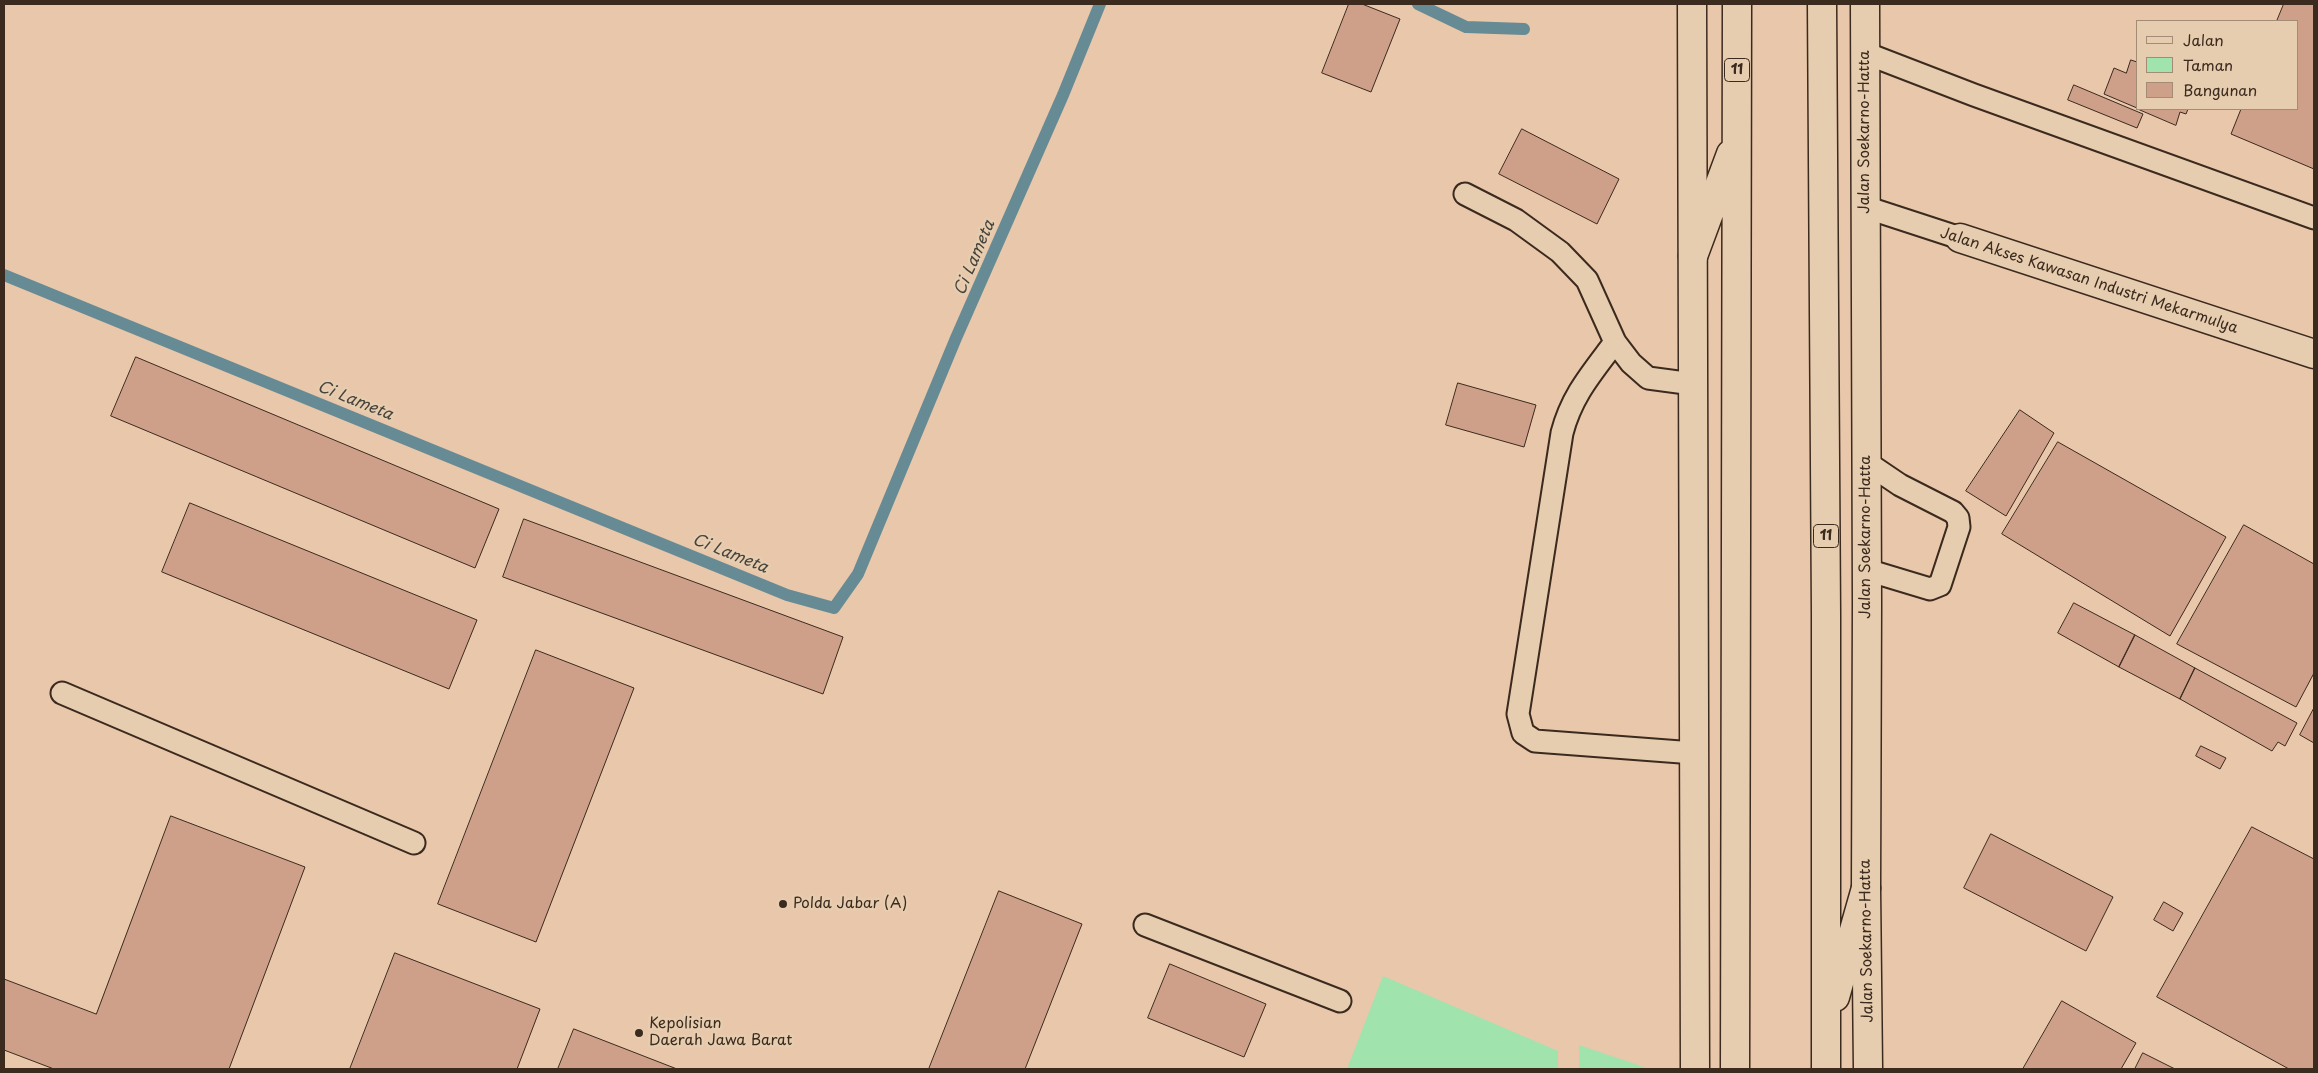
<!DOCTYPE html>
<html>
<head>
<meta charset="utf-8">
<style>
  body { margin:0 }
  #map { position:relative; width:2318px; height:1073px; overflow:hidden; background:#e9c7ab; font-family:"Playpen Sans",sans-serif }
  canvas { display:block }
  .frame { position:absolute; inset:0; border:5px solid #3b2a1e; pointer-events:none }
  .legend { position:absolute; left:2136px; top:20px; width:162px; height:90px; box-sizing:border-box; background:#e7cdaf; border:1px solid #a28c75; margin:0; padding:6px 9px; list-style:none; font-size:15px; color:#3b2a1e }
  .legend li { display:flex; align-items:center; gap:10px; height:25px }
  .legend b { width:25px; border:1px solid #a28c75 }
</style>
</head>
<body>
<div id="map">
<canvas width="2318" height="1073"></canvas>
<div class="frame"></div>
<ul class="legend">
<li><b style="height:6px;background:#e7cdaf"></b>Jalan</li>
<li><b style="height:14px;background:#a0e3ad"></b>Taman</li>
<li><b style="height:14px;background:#ce9f89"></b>Bangunan</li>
</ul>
</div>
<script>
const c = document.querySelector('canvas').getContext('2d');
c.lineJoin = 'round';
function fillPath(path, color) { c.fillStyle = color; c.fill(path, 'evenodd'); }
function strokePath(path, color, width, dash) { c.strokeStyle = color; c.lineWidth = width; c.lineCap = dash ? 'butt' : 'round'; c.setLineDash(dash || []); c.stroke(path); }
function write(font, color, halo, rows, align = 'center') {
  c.font = font + ' "Playpen Sans",sans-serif'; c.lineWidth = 5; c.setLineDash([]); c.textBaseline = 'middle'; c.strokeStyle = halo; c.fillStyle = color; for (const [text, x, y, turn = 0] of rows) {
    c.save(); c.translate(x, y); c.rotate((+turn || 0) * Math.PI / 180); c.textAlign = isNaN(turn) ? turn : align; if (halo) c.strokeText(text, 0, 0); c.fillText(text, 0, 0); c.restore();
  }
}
const green = new Path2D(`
  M1383 976 1558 1051V1069H1347Z
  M1579 1045 1650 1069H1579Z`);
const stream = new Path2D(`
  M1418 4 1466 27 1524 29
  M4 275 787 595 834 608 858 574 956 338 1063 95 1100 4`);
const building = new Path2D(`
  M1349 4H1362L1400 19 1371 92 1322 73Z
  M2284 4H2314V169L2231 134 2241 109H2297V21H2277Z
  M2131 60 2137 62V108L2104 94 2114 68 2126 73Z
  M2074 85 2143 114 2137 128 2068 100Z
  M2138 109H2188L2186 114 2180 112 2176 125Z
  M1522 129 1619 179 1597 224 1499 174Z
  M136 357 499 509 475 568 111 416Z
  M1458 383 1536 405 1524 447 1446 425Z
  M2020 410 2054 433 2006 516 1966 491Z
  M2058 442 2226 537 2170 636 2002 534Z
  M190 503 477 620 449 689 162 572Z
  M524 519 843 637 823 694 503 577Z
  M2244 525 2314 564V673L2296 707 2177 644Z
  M2074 603 2135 635 2119 667 2058 633Z
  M2135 635 2195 668 2180 699 2119 667Z
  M536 650 634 688 536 942 438 904Z
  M2195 668 2297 723 2285 746 2278 742 2272 751 2180 699Z
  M2314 708V743L2300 735Z
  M2201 746 2226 758 2220 769 2196 756Z
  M171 816 305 867 229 1069H54L4 1050V979L96 1014Z
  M2252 827 2314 859V1069H2289L2157 997Z
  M1991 834 2113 897 2086 951 1964 888Z
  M999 891 1082 924 1025 1069H929Z
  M2164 902 2183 913 2173 931 2154 920Z
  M395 953 540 1009 517 1069H350Z
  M1170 964 1266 1004 1244 1057 1148 1018Z
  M2062 1001 2136 1043 2121 1069H2023Z
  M574 1029 677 1069H558Z
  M2143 1053 2175 1069H2135Z`);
const service = new Path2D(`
  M1865 53 1974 95 2314 218
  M1465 194 1516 220 1560 252 1587 280 1615 342 1631 363 1648 378 1693 384
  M1865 207 1960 238
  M1615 342C1592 373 1572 395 1562 433L1518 714 1523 733 1535 741 1694 753
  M1866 462 1900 485 1953 512 1958 518 1959 527 1940 585 1930 589 1867 570
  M62 693 414 843
  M1145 925 1340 1001`);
const minor = new Path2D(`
  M1960 238 2314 354`);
const secondary = new Path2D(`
  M1692 4 1695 1069
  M1865 4 1867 604 1866 888 1868 1069`);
const trunk = new Path2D(`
  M1822 4 1826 614V1069
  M1693 256 1731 154
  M1835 997 1866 888
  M1735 1069 1737 4`);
const markers = [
  [783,904,5,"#3b2a1e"],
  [639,1033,5,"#3b2a1e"]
];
const shields = [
  [1737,70,25],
  [1826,536,25]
];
const shieldNames = [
  ["11",1737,70],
  ["11",1826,536]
];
const streetNames = [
  ["Jalan Soekarno-Hatta",1865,132,-90],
  ["Jalan Akses Kawasan Industri Mekarmulya",2089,281,18],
  ["Jalan Soekarno-Hatta",1866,537,-90],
  ["Jalan Soekarno-Hatta",1867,941,-91]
];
const poiNames = [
  ["Polda Jabar (A)",793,904],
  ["Kepolisian",649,1024],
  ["Daerah Jawa Barat",649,1041]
];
const waterNames = [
  ["Ci Lameta",975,258,-67],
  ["Ci Lameta",355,401,22],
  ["Ci Lameta",730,554,22]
];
fillPath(green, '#a0e3ad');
strokePath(stream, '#668b94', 12);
fillPath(building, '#ce9f89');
strokePath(building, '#3b2a1e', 1);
strokePath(service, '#3b2a1e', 25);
strokePath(minor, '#3b2a1e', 31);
strokePath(secondary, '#3b2a1e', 31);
strokePath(trunk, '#3b2a1e', 31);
strokePath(service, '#e7cdaf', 21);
strokePath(minor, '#e7cdaf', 28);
strokePath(secondary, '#e7cdaf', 28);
strokePath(trunk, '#e7cdaf', 28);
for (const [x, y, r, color] of markers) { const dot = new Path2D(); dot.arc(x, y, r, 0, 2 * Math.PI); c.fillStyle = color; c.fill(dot); strokePath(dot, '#e7cdaf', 2); }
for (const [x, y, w] of shields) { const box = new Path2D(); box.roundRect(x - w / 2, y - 11.5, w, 23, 4); c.fillStyle = '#e7cdaf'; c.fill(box); strokePath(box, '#3b2a1e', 1); }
write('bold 14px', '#3b2a1e', null, shieldNames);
write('15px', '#3b2a1e', '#e7cdaf', streetNames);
write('15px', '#3b2a1e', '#e7cdaf', poiNames, 'left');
write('italic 16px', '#46423c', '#e7cdaf', waterNames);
</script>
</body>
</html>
